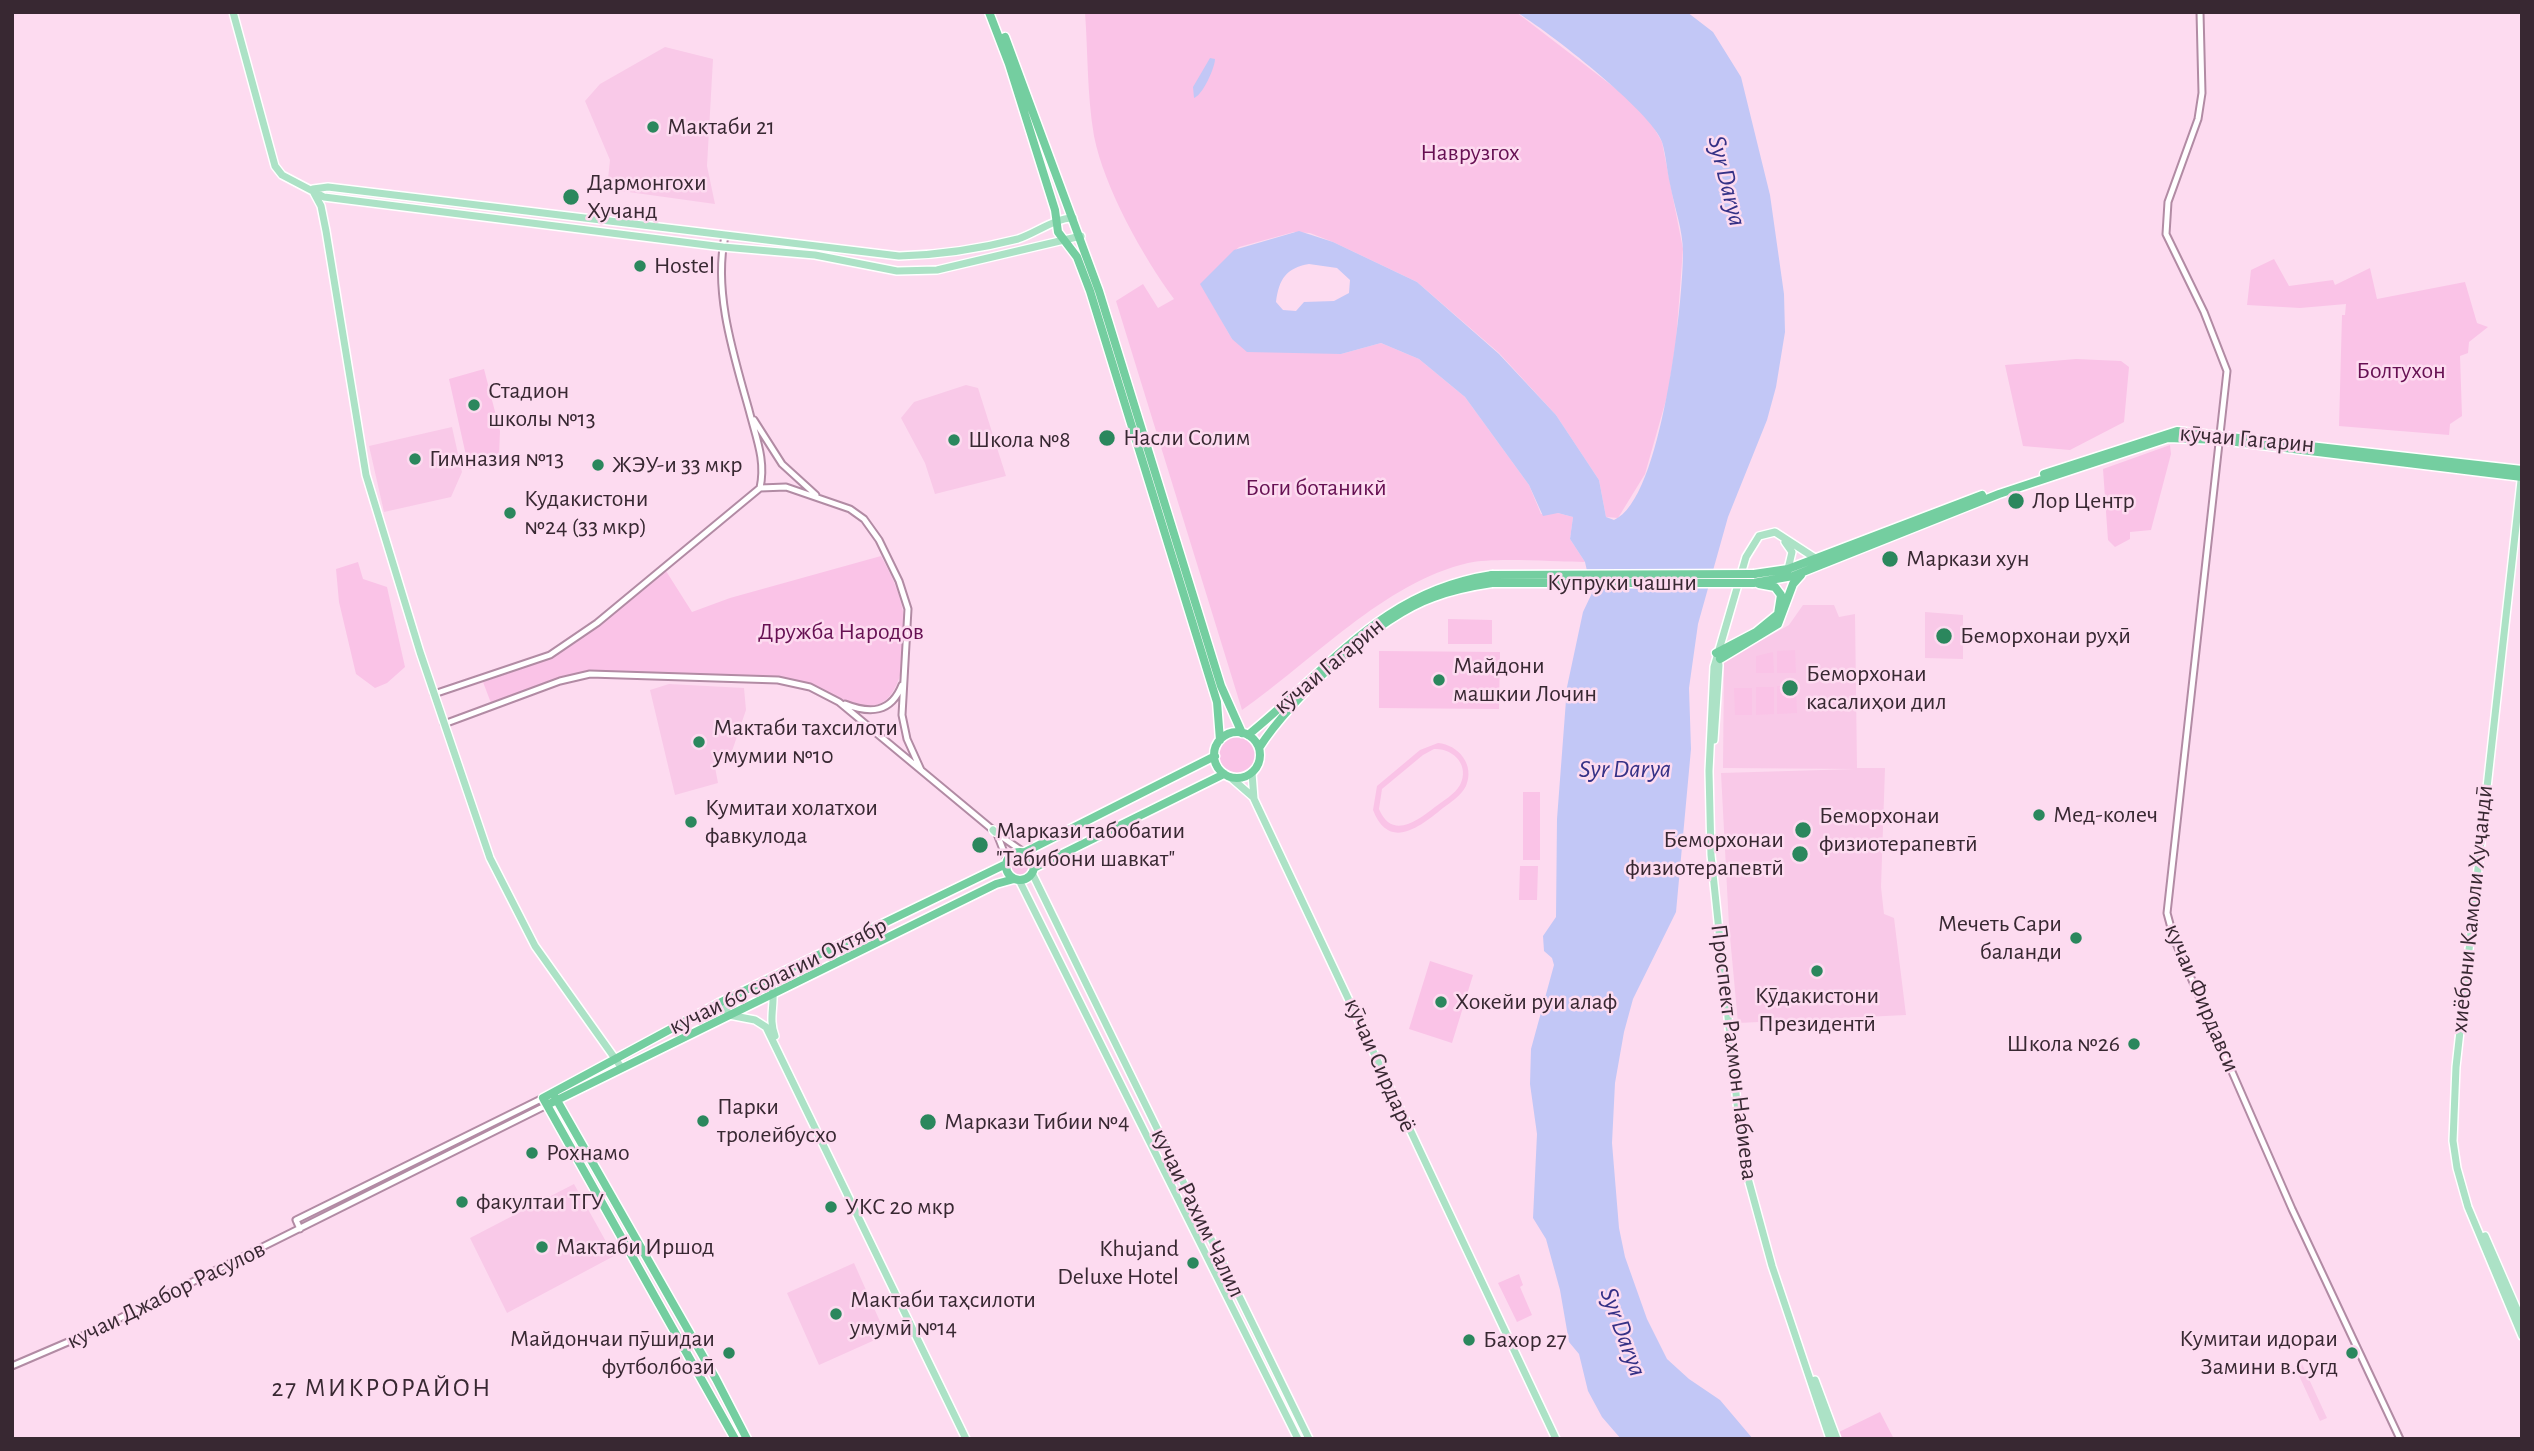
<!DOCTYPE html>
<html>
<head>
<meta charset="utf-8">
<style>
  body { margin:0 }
  #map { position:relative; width:2534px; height:1451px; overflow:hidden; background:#fddbf0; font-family:"Alegreya Sans",sans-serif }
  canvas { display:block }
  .frame { position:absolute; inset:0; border:14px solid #382832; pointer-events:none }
</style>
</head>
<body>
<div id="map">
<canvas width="2534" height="1451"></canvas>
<div class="frame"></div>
</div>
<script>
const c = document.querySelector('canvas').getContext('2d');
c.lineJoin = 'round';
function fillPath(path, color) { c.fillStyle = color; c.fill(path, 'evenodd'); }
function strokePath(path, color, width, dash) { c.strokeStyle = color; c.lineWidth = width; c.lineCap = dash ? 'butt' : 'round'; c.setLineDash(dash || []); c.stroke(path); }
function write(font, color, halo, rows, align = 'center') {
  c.font = font + ' "Alegreya Sans",sans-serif'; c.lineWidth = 5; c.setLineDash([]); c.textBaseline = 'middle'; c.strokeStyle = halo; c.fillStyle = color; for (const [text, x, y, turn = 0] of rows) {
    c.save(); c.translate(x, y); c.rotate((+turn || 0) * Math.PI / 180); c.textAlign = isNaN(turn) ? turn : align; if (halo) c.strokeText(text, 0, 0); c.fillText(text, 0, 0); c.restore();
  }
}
const built = new Path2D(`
  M665 47 713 59 707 166 715 204 607 189 610 160 585 101 600 84Z
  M966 385 978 388 1006 476 935 494 925 463 901 418 914 402Z
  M452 427 462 472 451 497 384 512 369 446Z
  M1803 605H1834L1839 617 1855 614 1857 768H1885L1881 887 1884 914 1894 918 1906 1015 1738 1023 1729 926 1721 773 1856 769 1723 768 1724 661 1789 625Z
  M1925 612 1963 615V659L1925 658Z
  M669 684 744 688 746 710 730 757 714 762 718 783 675 795 650 690Z
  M574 1184 614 1256 507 1313 470 1238Z
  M854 1263 886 1335 819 1365 787 1293Z
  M2302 1364 2327 1418 2320 1421 2295 1367Z`);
const green = new Path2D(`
  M1085 12H1516L1632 101 1653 126 1662 142 1683 249 1676 341 1668 393 1645 474 1618 518 1606 517 1599 480 1556 415 1499 353 1417 282 1333 242 1310 233 1294 232 1239 247 1201 284 1232 339 1341 354 1381 343 1419 359 1465 397 1529 485 1541 514 1558 513 1573 517 1570 539 1585 562C1555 562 1495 557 1468 563 1385 582 1311 662 1242 710L1116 301 1143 284 1158 308 1174 299C1143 257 1104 187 1094 136 1087 95 1088 53 1085 12Z
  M2274 259 2289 286 2333 280 2335 285 2370 268 2377 299 2465 282 2477 323 2488 327 2469 342 2468 353 2460 356 2462 416 2450 424 2449 435 2339 426 2342 315H2345L2346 304 2300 308 2247 305 2251 270Z
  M2076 359 2121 361 2129 367 2124 422 2070 450 2023 446 2005 365Z
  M484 369 500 431 499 457 488 465 469 469 449 379Z
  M2170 445 2171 454 2151 530 2130 532V539L2115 547 2108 540 2103 469Z
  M881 556C891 574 899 591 903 611 908 639 906 706 869 706 839 707 816 682 788 679L590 671 491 703 483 682 552 658 577 642 666 571 692 612 730 598Z
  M358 562 363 579 387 587 405 667 387 683 375 688 356 674 339 602 336 569Z
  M1448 619 1492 620V644H1448Z
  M1795 650 1796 673H1777V651Z
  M1379 651 1500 652 1499 709 1379 708Z
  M1773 652 1774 673H1756V656Z
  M1777 686H1796L1797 713 1777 714Z
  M1756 687H1774V714L1756 715Z
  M1734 688H1752V715H1735Z
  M1218 755a19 19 0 1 1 38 0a19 19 0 1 1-38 0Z
  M1438 743C1459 745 1475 765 1466 786 1461 796 1451 802 1443 808 1421 826 1389 852 1373 810L1377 786 1420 750ZM1434 749C1454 748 1470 766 1460 785 1455 794 1443 801 1435 807 1417 821 1392 840 1379 809L1382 789 1423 755Z
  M1523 792H1540V860H1523Z
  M1011 866a9 9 0 1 1 18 0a9 9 0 1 1-18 0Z
  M1520 866H1538L1537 900H1519Z
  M1430 961 1473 975 1452 1043 1409 1029Z
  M1519 1274 1523 1285 1520 1287 1532 1315 1517 1322 1498 1283Z
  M1880 1412 1894 1439H1842L1839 1432Z`);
const water = new Path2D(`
  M1516 12H1687L1713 32 1741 77 1770 195 1784 294 1785 332 1776 387 1767 420 1728 517 1698 624 1689 688 1691 749 1676 912 1633 999 1624 1032 1615 1083 1612 1143 1619 1228 1625 1257 1647 1319 1667 1359 1689 1379 1720 1400 1753 1439H1621L1602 1417 1588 1391 1579 1354 1569 1342 1560 1290 1546 1239 1533 1218 1537 1134 1530 1084 1531 1049 1554 965 1552 958 1544 951 1543 936 1556 917 1557 819 1567 687 1583 612 1592 593 1585 562 1570 539 1573 517 1558 513 1543 516 1529 485 1465 397 1419 359 1381 343 1341 354 1247 352 1232 339 1200 284 1234 250 1299 231 1333 242 1417 282 1499 354 1556 415 1599 480 1606 517 1614 520C1662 500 1683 302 1683 252 1683 230 1674 206 1670 184 1667 171 1666 155 1662 142 1652 112 1547 30 1516 12ZM1309 264 1337 268 1350 280 1349 293 1334 301 1304 302 1296 311 1283 310 1276 302C1279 279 1286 268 1309 264Z
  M1210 58 1215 59C1215 68 1202 96 1194 98L1193 87Z`);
const minor = new Path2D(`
  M2200 12 2202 93 2198 119 2168 202 2166 234 2204 312 2227 371 2167 913 2174 939 2292 1209 2400 1439
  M725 236C713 292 734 356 749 410 756 438 766 460 760 488
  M754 420 782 464 816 495
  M434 694 550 655 597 623 760 488 786 487 850 509 864 519 879 540 899 581 908 609 902 715 907 739 921 770
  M845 704C870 714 891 713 902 685
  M444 724 560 681 590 674 778 680 810 687 839 702 993 830
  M995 832 1022 851
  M997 834 1007 860
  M300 1229 296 1220 543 1098
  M12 1366 96 1330 547 1105`);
const major = new Path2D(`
  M233 12 275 166 282 175 324 197 723 247 815 255 897 271 937 270 1081 236
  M313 189 328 187 899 256C939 255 979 249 1018 239 1036 233 1055 218 1073 218
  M314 193 321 206 326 231 366 475 420 652 490 858 535 946 621 1067
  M2522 472 2456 1067 2453 1141 2457 1168 2468 1207 2522 1336
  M1785 542 1792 552 1788 569
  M1815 558 1775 532 1759 536 1746 557 1714 667 1709 771 1711 855 1743 1160 1772 1266 1830 1439
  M1714 740 1719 665
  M1252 773 1254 799 1556 1439
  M1230 777 1253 797
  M993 830 995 832
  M1032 873 1309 1439
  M1019 880 1298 1439
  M770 981C778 1000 767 1016 775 1036
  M723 1002 729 1015 755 1020 766 1027 966 1439
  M2485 1236 2522 1321
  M1815 1380 1837 1439`);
const highway = new Path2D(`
  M989 12 1009 64 1055 210 1058 232 1077 257 1090 291 1217 702 1220 740
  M1005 37 1099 291 1221 686 1242 733
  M2044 474 2177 431 2522 470
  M1754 574 1788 569 1982 495
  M1753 583 1793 576 1999 494 2168 438 2220 440 2522 477
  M1716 653 1756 632 1778 614 1781 595 1775 587 1759 584
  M1720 659 1778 624 1793 584 1801 575
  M1214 755a23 23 0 1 1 46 0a23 23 0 1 1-46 0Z
  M1248 735C1329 670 1380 592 1492 575
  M1259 748C1291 698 1377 617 1434 597 1452 590 1472 586 1492 583
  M1006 866a14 14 0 1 1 28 0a14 14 0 1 1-28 0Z
  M1025 852 1215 756
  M1034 868 1224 774
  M555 1097 716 1379 747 1439
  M547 1105 996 884 1014 879
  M735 1439 543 1098 719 1003 1006 864`);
const highwayBridge = new Path2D(`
  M1492 575 1754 574
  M1492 583H1753`);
const markers = [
  [653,127,7,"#2b875d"],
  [571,197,9,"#2b875d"],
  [640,266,7,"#2b875d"],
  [474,405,7,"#2b875d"],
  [1107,438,9,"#2b875d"],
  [954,440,7,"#2b875d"],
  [415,459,7,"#2b875d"],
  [598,465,7,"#2b875d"],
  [2016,501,9,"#2b875d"],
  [510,513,7,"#2b875d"],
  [1890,559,9,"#2b875d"],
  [1944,636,9,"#2b875d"],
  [1439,680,7,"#2b875d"],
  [1790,688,9,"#2b875d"],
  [699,742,7,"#2b875d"],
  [2039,815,7,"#2b875d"],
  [691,822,7,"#2b875d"],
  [1803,830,9,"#2b875d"],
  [980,845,9,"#2b875d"],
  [1800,854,9,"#2b875d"],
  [2076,938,7,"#2b875d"],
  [1817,971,7,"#2b875d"],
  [1441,1002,7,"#2b875d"],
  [2134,1044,7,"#2b875d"],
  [703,1121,7,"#2b875d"],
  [928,1122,9,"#2b875d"],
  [532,1153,7,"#2b875d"],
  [462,1202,7,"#2b875d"],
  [831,1207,7,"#2b875d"],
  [542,1247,7,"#2b875d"],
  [1193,1263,7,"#2b875d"],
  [836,1314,7,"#2b875d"],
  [1469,1340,7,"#2b875d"],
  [729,1353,7,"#2b875d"],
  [2352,1353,7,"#2b875d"]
];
const poiNames = [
  ["Мактаби 21",667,127],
  ["Дармонгохи",587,183],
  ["Хучанд",587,211],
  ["Hostel",654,266],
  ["Стадион",488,391],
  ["школы №13",488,419],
  ["Насли Солим",1123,438],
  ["Школа №8",968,440],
  ["Гимназия №13",429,459],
  ["ЖЭУ-и 33 мкр",612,465],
  ["Кудакистони",524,499],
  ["№24 (33 мкр)",524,527],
  ["Лор Центр",2032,501],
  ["Маркази хун",1906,559],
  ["Беморхонаи руҳӣ",1960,636],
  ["Майдони",1453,666],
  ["машкии Лочин",1453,694],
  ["Беморхонаи",1806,674],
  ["касалиҳои дил",1806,702],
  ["Мактаби тахсилоти",713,728],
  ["умумии №10",713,756],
  ["Кумитаи холатхои",705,808],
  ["фавкулода",705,836],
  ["Мед-колеч",2053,815],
  ["Беморхонаи",1819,816],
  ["физиотерапевтӣ",1819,844],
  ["Маркази табобатии",996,831],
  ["\"Табибони шавкат\"",996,859],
  ["Беморхонаи",1784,840,"right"],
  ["физиотерапевтй",1784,868,"right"],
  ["Мечеть Сари",2062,924,"right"],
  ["баланди",2062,952,"right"],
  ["Кӯдакистони",1817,996,"center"],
  ["Президентӣ",1817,1024,"center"],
  ["Хокейи руи алаф",1455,1002],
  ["Школа №26",2120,1044,"right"],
  ["Парки",717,1107],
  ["тролейбусхо",717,1135],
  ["Маркази Тибии №4",944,1122],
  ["Рохнамо",546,1153],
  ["факултаи ТГУ",476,1202],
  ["УКС 20 мкр",845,1207],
  ["Мактаби Иршод",556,1247],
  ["Khujand",1179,1249,"right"],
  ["Deluxe Hotel",1179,1277,"right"],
  ["Мактаби таҳсилоти",850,1300],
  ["умумӣ №14",850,1328],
  ["Майдончаи пӯшидаи",715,1339,"right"],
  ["футболбозӣ",715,1367,"right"],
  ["Кумитаи идораи",2338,1339,"right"],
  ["Замини в.Сугд",2338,1367,"right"],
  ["Бахор 27",1483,1340]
];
const parkNames = [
  ["Наврузгох",1470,153],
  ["Болтухон",2401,371],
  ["Боги ботаникй",1316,488],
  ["Дружба Народов",841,632]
];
const streetNames = [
  ["кӯчаи Гагарин",2247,439,5],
  ["Купруки чашни",1622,583],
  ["кӯчаи Гагарин",1329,666,-40],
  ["хиёбони Камоли Хуҷандӣ",2472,909,-84],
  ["кучаи 60 солагии Октябр",778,976,-26],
  ["кучаи Фирдавси",2202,998,67],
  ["Проспект Рахмон Набиева",1734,1052,83],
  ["кӯчаи Сирдарё",1380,1065,66],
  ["кучаи Рахим Чалил",1198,1213,64],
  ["кучаи Джабор Расулов",166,1295,-26]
];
const waterNames = [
  ["Syr Darya",1727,181,76],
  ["Syr Darya",1625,769],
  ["Syr Darya",1623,1332,70]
];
const neighbourhoodNames = [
  ["27 МИКРОРАЙОН",382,1388]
];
fillPath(built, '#f9c9e8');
fillPath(green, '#fac3e7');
fillPath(water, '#c2c7f6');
strokePath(minor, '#b28ba4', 9);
strokePath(major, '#fff', 10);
strokePath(highway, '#fff', 11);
strokePath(minor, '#fff', 5);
strokePath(major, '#ace2c6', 7);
strokePath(highway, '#74cea0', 8);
strokePath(highwayBridge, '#fff', 11, []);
strokePath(highwayBridge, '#74cea0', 8);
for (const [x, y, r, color] of markers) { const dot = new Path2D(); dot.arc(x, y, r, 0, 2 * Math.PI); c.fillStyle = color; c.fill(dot); strokePath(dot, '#fddbf0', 2.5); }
write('24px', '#382832', '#fddbf0', poiNames, 'left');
write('24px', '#661052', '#fddbf0', parkNames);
write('24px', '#382832', '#fddbf0', streetNames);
write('italic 26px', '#353186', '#fddbf0', waterNames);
c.letterSpacing = '2px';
write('26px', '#382832', '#fddbf0', neighbourhoodNames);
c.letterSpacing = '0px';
</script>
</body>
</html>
